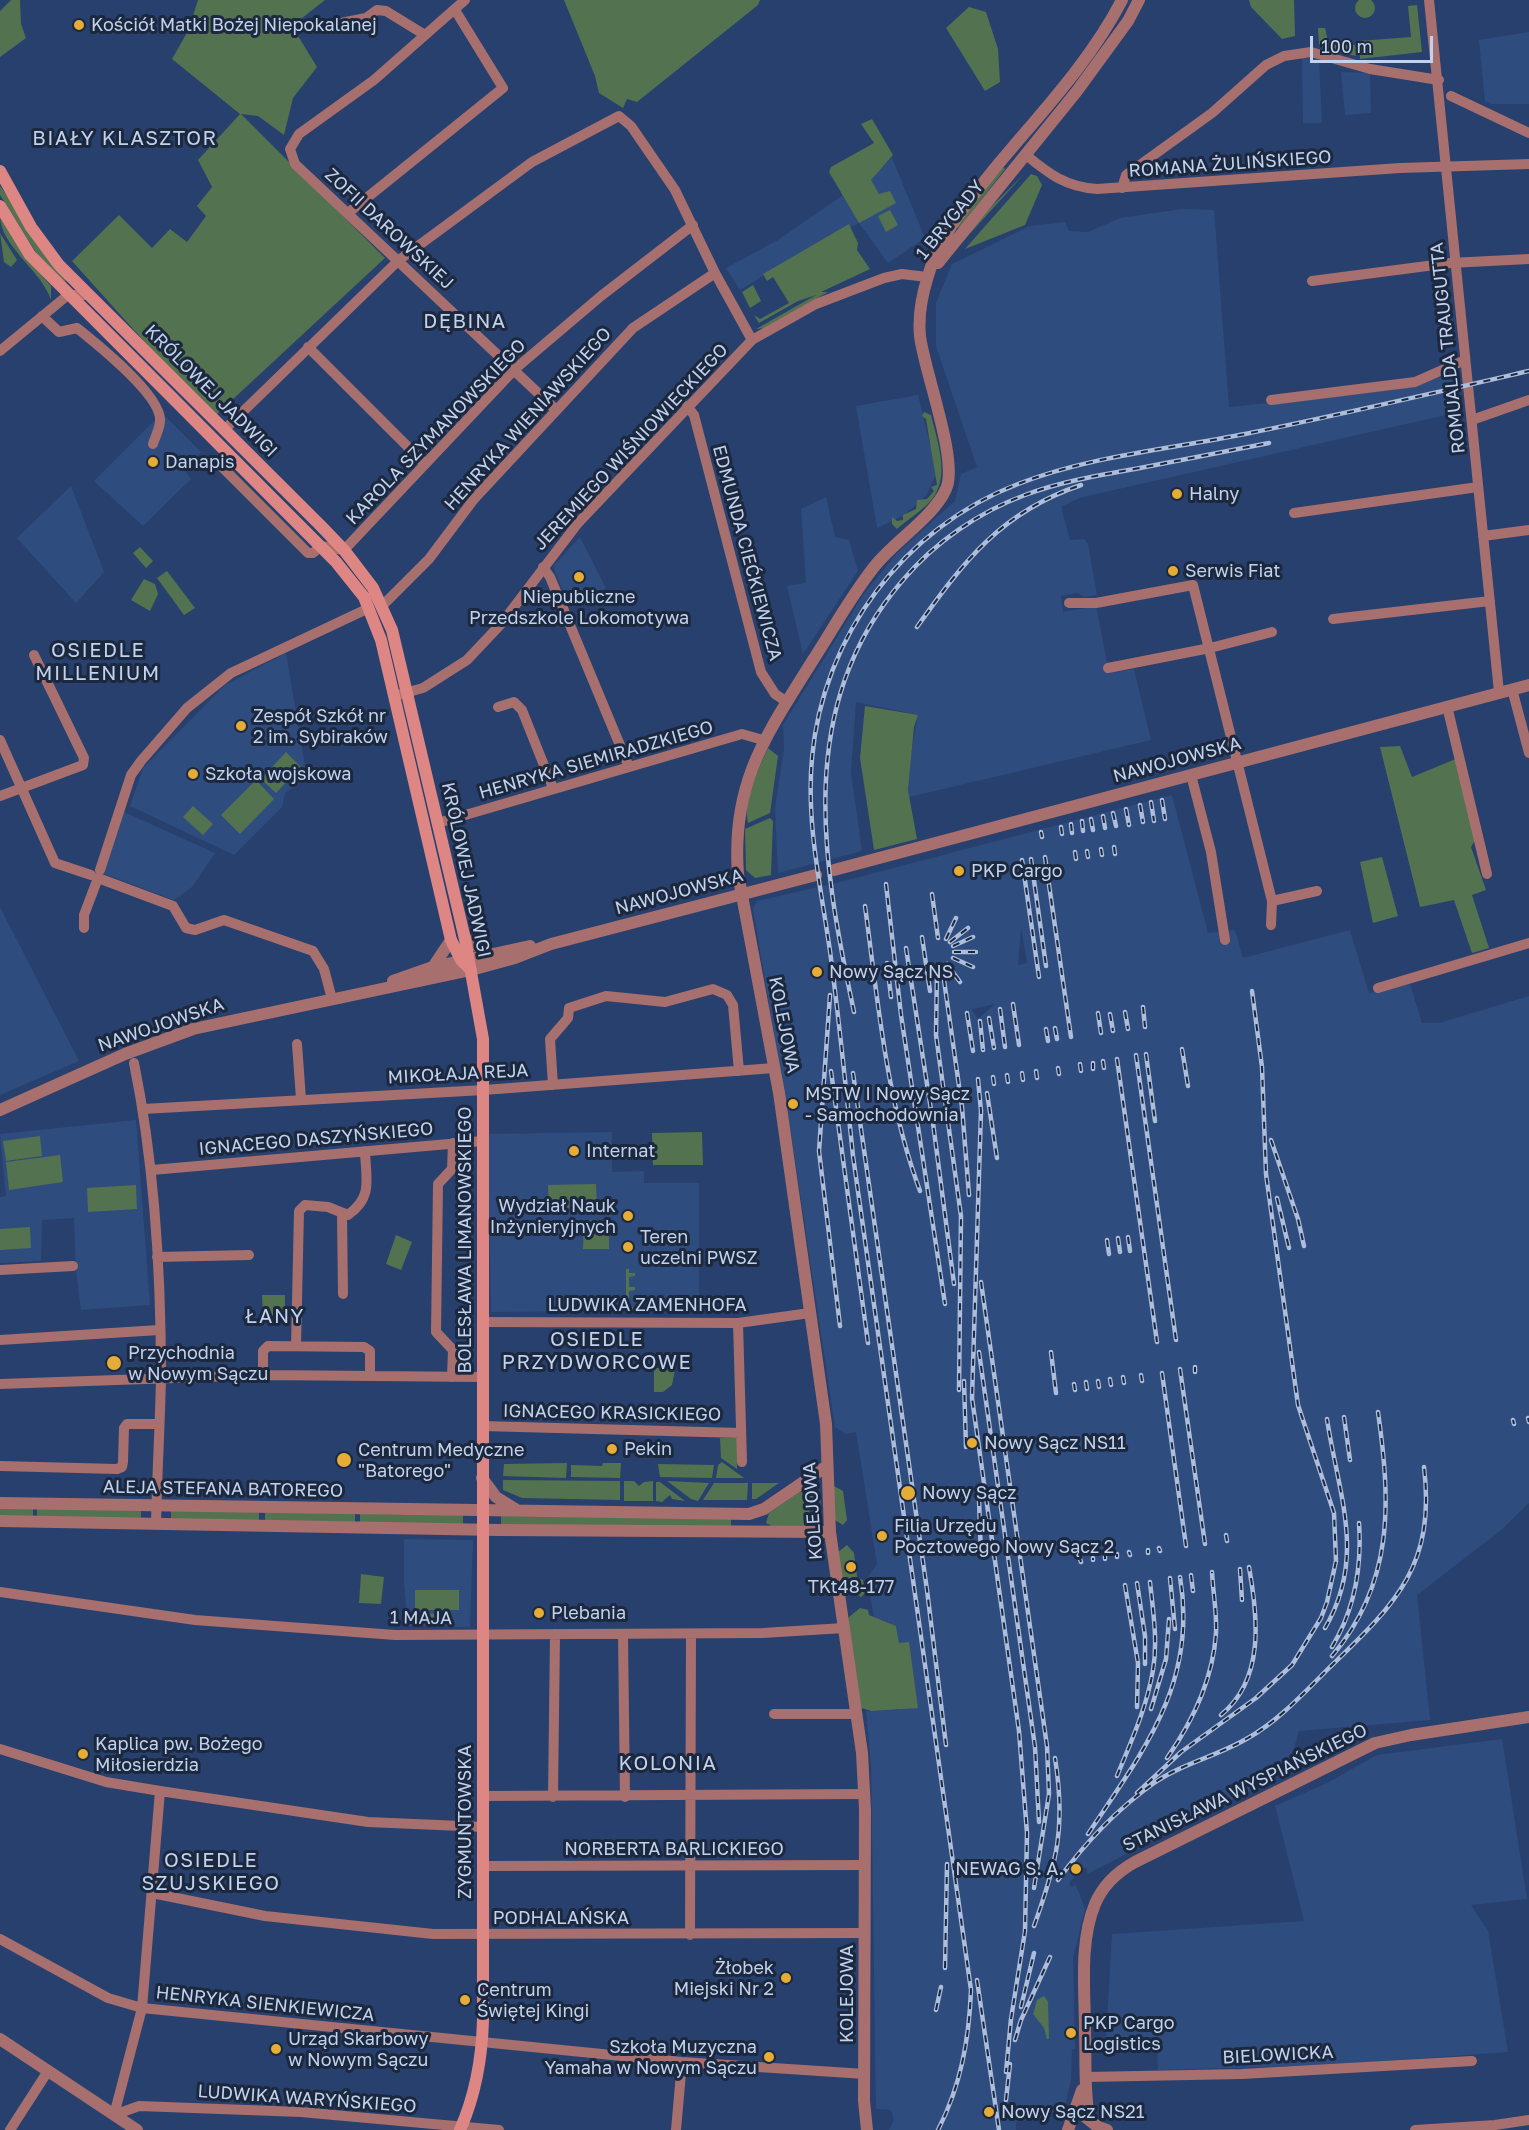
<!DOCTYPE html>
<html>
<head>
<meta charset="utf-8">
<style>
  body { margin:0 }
  #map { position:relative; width:1529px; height:2130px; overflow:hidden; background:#27406e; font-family:"Golos Text",sans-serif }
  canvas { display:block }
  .scale { position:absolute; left:1310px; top:36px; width:123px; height:27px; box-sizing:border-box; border:3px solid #c2d2ee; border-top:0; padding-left:8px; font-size:18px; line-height:21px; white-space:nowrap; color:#c2d2ee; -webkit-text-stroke:4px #1c283d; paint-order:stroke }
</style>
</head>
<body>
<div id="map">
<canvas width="1529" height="2130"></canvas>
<div class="scale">100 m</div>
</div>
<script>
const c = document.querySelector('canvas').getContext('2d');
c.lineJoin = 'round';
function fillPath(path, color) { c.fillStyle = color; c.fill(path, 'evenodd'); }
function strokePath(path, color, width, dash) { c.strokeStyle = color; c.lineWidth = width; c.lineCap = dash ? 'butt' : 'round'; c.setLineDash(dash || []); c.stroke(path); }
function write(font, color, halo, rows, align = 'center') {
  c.font = font + ' "Golos Text",sans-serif'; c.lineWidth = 6; c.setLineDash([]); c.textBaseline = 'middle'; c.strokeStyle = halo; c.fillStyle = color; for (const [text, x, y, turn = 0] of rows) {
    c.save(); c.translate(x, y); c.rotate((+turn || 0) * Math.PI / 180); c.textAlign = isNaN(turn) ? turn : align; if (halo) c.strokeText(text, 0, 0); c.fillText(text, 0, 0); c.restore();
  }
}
const built = new Path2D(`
  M1529 32V104H1491L1485 101 1479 40Z
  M1302 58 1319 59 1322 123H1303Z
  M1341 72 1370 73 1371 113 1345 115Z
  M892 158 925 238 888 263 859 223 820 242 740 290 726 268 778 240 846 193Z
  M1182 209 1214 210 1229 407 1393 390 1455 373 1459 412 1079 498 1061 507 1070 540 1084 539 1088 544 1097 595 1085 597 1077 593 1061 596 1063 612 1096 606 1109 673 1134 669 1151 740 909 797 908 790 912 748 918 715 856 702 851 772 862 851 778 873 775 809 784 749 783 725 863 595 897 553 955 501 961 474 977 467 936 346V303L952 264 1030 226 1065 222 1069 231 1088 232 1120 218Z
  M918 395 937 472 926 496 903 516 877 528 856 406Z
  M162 413 201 452 185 471 191 479 143 526 94 481Z
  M71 486 104 572 76 603 17 538Z
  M826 497 835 537 849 540 858 571 803 654 787 586 806 583 801 509Z
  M580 537 606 588 568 605 553 566Z
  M286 653 307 778 285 793 282 807 234 855 130 806 143 768 225 685Z
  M1172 795 1208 933 1235 930 1243 958 1350 930 1369 993 1410 984 1422 1023H1439L1529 996V1503L1500 1531 1417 1595 1430 1720 1299 1731 1294 1748 1285 1763 1252 1790 1087 1874V1868H1080V1875H1075L1069 1884 1071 1887 1075 1885 1078 1890 1085 1909 1073 1957 1075 2049H1072L1071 2080 1064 2109 1030 2120 1016 2122V2130H889L894 2120 891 2110 876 2109 871 1765 866 1711 898 1710 899 1643 896 1626 874 1617 867 1578 877 1564 856 1432 846 1434 835 1427 792 1139 753 909 757 901 836 883ZM1021 928 1027 963 1019 965H1018ZM995 1004 978 1019 972 1010 973 1009Z
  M124 812 215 853 192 887 174 900 102 873Z
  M0 907 79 1061 0 1095Z
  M136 1120 150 1305 81 1310 76 1271 74 1218 42 1220 41 1261 0 1263V1197L6 1196 0 1134Z
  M612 1132V1172L644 1171V1183H699V1310L491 1312 488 1134Z
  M404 1539 473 1540 470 1627 408 1626 404 1583Z
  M1502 1739 1527 1899 1471 1905 1488 1931 1508 2052 1329 2065 1158 2070 1157 2037H1106L1112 1934 1304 1921 1275 1806 1327 1783 1377 1755Z`);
const green = new Path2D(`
  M1355 8a10 10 0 1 1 20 0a10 10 0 1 1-20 0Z
  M11 0H20L21 24 26 38 0 57V11Z
  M198 0H325L292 26 317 67 293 98 284 135 258 116 241 114 385 258 217 414 151 349 72 261 119 215 152 248 170 229 187 242 206 216 197 206 212 187 198 160 240 114 172 59 188 31Z
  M564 0H760L758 5 637 102 627 99 623 108 599 93 595 76Z
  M1249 0H1294L1295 36 1282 39 1251 7Z
  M1417 5 1422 52 1360 59 1359 41 1411 37 1408 6Z
  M969 7 986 12 998 49 1000 82 985 91 946 28Z
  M1318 28H1325L1329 45H1355L1356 56 1325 49 1319 44Z
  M872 119 893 155 871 180 879 194 890 191 896 203 859 223 829 172 831 167 874 143 861 124Z
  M1003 167 1005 169 960 227 956 228 970 206Z
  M1025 173 946 260 972 226Z
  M1031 174 1037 176 1042 185 1025 225 965 249Z
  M0 186 66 279 65 282 37 254 0 195Z
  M890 210 898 225 886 232 878 216Z
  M0 216 25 256 51 286V300C42 271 0 246 0 216Z
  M849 224 858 243 857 250 870 269 821 292H828L764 328 756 329 816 295 798 301 759 323 754 315 760 319 789 303 773 277 767 281 763 274Z
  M0 233 17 260 11 267 4 262Z
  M753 285 761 301 750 308 742 292Z
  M924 412 931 415C937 441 950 474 933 498 925 509 908 519 897 529L892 524V517L897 521 903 520V515L916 509 917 500 927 499 934 491 931 487 937 485 926 419 922 416Z
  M140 547 153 561 146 568 133 553Z
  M167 571 195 608 184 615 157 578Z
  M144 579 155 584 158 594 150 611 131 600Z
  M865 706 918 715 914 727 908 790 917 839 874 850 860 758Z
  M1400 746 1412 777 1458 758 1477 837 1471 847 1486 890 1472 895 1489 948 1472 953 1454 900 1420 907 1380 747Z
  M768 748 778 756 770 813 748 823C742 800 759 769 768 748Z
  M286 752 301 767 276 793 261 779Z
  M256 780 274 799 240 834 221 815Z
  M193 806 213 824 203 835 183 817Z
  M770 818 773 821 771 875 755 878 746 870 745 829Z
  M1382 857 1398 916 1373 923 1360 862Z
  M702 1132 703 1165H653L652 1133Z
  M40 1136 42 1156 6 1161 3 1141Z
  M60 1155 63 1182 9 1190 6 1162Z
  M596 1184 597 1207 549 1208 548 1185Z
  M136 1185 137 1209 88 1212 87 1188Z
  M584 1220 609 1221V1249H583Z
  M30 1227 31 1248 0 1250V1229Z
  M396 1235 412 1242 401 1270 386 1264Z
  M626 1269H629V1273H635V1276L629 1277V1287H635V1290L629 1291V1307H636L638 1311H626Z
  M262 1295H285V1315L263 1316Z
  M657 1368 675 1370 672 1385 663 1392H654V1370Z
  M720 1438H737V1469L721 1458Z
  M832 1451 834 1486 843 1491 847 1520 843 1525 835 1520Z
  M722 1462 744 1478H716L718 1465Z
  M567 1463 566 1478 503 1476 504 1464Z
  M603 1463H621L620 1478 571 1477V1465L602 1466Z
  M658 1464 714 1465 712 1478 660 1477Z
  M503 1480 620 1481V1500L522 1498 503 1490Z
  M624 1481H634L639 1486 644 1482 653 1481V1501H624Z
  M667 1481 709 1483 698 1501 691 1499Z
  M656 1482H660L685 1501 672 1499 670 1495 662 1502 656 1501Z
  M714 1483H748L747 1500H703Z
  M752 1483H779L756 1499H752Z
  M808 1487 817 1490 821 1503 809 1499Z
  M801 1491 807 1500 812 1524 809 1527 772 1526 766 1523 769 1513Z
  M810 1501 821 1506 822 1521 818 1526 815 1524Z
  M0 1507 33 1508V1517L0 1516Z
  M37 1508 141 1510V1519L37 1517Z
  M171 1510 259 1512V1521L171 1520Z
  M265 1512 355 1514V1522L265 1521Z
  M360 1514 463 1515V1524L360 1523Z
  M501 1516 731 1518V1527L501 1525Z
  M847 1545 854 1553 857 1577 846 1589 843 1587 838 1552Z
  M361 1574 384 1577 381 1604 359 1603Z
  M860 1579 863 1580 865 1593 861 1597 848 1590Z
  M415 1590H459V1610H415Z
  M860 1608 868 1610 869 1615 896 1626 899 1643 909 1642 918 1708 872 1711 861 1708 848 1621 849 1617Z
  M420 1613 444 1614V1625L420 1624Z
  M1044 1996 1048 2002 1049 2039H1047L1044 2028 1033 2014 1037 2000Z`);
const minor = new Path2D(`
  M465 0 374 80 299 134 290 149 295 164 555 409
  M1429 0 1499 692
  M331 25 366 18 377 10 386 11 425 35
  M1451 96 1529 133
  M1026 155C1049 174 1066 187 1097 189L1400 168 1529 164
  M1122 188 1126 175 1212 113 1266 65 1284 56 1311 52 1370 69 1439 80
  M348 213 503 88 455 10
  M1312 281 1450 263 1529 259
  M42 316 59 332 77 328C97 344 162 396 160 421 160 428 155 437 153 444
  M308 347 425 464
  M0 351 68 295H89
  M1271 400 1415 382 1465 360
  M687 406 694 415 761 672 775 694 787 702
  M1472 420 1529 400
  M224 430 399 260 532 162 619 116 631 126 675 190 715 273 752 340
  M218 463 308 553H313L321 546
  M1294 513 1478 487
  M1483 536 1529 530
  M321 546 344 550 515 369 601 296 693 225
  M543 567 550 577 629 767
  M1069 603H1096L1193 585 1272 901 1271 925
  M383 605 429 559 474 499 633 328 715 273
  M1333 619 1490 601
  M1108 668 1210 648 1272 632
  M1512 689 1529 753
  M394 696 423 688 467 660 501 624 578 523 752 340 816 304 884 278 902 274 927 277
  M1447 706 1487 874
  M498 707 514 702 522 710 553 788
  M0 740 55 863 91 875
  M1191 775 1211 852 1225 940
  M0 796 83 765 84 758 34 655
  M438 823 742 734 763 740
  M100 870 131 775 141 761 187 708 231 673 369 608
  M1272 901 1317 891
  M84 928V915L98 878 173 906 186 928 195 930 224 920 313 951 324 969 332 999
  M1378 988 1529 943
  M297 1044 301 1099
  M134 1063C155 1166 161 1272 161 1377 160 1426 157 1475 156 1524
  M553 1085 550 1039 568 1018 569 1008 606 996 665 1002 713 989 727 995 733 1005 739 1071
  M143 1109 484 1090 774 1068
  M152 1170 483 1141
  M342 1215 343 1294
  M157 1257 249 1255
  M0 1270 73 1266
  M483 1322 738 1323 810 1313
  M738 1323 742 1462
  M0 1340 159 1330
  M296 1346 299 1211 305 1205 328 1207 348 1215C373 1197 366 1180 365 1151
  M263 1375V1351L268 1346 364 1347 370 1351V1376
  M452 1377 453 1350 436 1332 438 1184 452 1169 453 1143
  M0 1384 263 1375 482 1377
  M482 1426 741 1433
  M0 1466 117 1469 122 1467 123 1462 124 1428 127 1424H159
  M0 1592 195 1620 395 1635 763 1633 844 1628
  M623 1634 625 1797
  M774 1714H857
  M0 1749 106 1782 160 1791 368 1822 484 1827
  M483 1796 865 1794
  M553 1797 555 1634
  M484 1866 865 1865
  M152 1893 265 1916 433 1934 865 1933
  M690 1935 691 1634
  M0 1939 108 1998 142 2008 682 2062 865 2074
  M1086 2077 1242 2074 1472 2061
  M114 2115 139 2106 301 2112 499 2130
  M114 2115 142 2008 160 1791
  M10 2130 48 2071
  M676 2130 682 2062
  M1415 2130 1495 2125 1529 2120`);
const tertiary = new Path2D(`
  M938 263 1077 91 1128 21 1139 0
  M834 870 1529 685
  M465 939 491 954
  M433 967 451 940
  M393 981 433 967 530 946
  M0 1110 125 1054 193 1029 471 970 515 958 551 944 816 875
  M482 1478 496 1497 517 1510
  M0 1503 749 1514 764 1509 827 1466
  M0 1521 498 1530 830 1532
  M0 2039 137 2130
  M1083 2115 1098 2127 1107 2130
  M1089 2118C1084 2090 1086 2060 1085 2031 1085 1990 1079 1943 1095 1904 1103 1885 1117 1872 1135 1862L1375 1743 1411 1735 1529 1717
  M867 2130 864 2101 865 1810 862 1753 830 1532 826 1424 779 1093 738 874C731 782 767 734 813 660 833 629 851 596 874 567 894 541 933 518 946 489 959 461 924 371 920 336 918 316 922 295 928 276 939 236 966 205 991 173 1036 118 1089 64 1122 0
  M1068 2130 1082 2090`);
const secondary = new Path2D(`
  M0 171 31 227 59 265 320 525 344 550 373 588 392 630 465 939 483 1039V2020C482 2058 475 2096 460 2130
  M0 206 30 255 336 562 364 597 381 640 451 940 461 960 471 970`);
const rail = new Path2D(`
  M917 627C964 561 1001 512 1081 485
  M1162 800 1165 819
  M1151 802 1154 821
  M1140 805 1143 822
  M1126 809 1129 825
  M1113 813 1116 826
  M1103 816 1105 828
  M1091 819 1093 830
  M1082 821 1083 831
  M1071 824 1072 833
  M1061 827 1062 834
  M1041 832 1042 837
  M1114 847 1115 854
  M1101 849 1102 855
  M1087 851 1088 857
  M1075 852 1076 859
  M1045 857 1071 1037
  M1031 859 1046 966
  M1022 860 1039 977
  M886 884 901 1015 945 1304
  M932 894 938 938
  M865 906C878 1002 886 1099 920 1191
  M922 937 930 991
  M946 939 956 918
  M950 942 968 928
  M953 946 973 937
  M906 948 933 1123 954 1284
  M954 952H976
  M953 958 973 967
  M887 963 891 997
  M947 964 960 982
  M942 966 962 1107 969 1195
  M937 969 936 1035 961 1216 959 1390
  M830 995 819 1151 840 1326
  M1013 1004 1019 1045
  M1143 1007 1145 1027
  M1000 1009 1005 1047
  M854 1012C822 862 794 706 903 580 935 542 979 512 1025 495 1062 481 1101 475 1140 468 1183 460 1226 451 1269 443
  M1125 1012 1128 1029
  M967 1013 973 1051
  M1098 1013 1101 1033
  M1110 1014 1113 1031
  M989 1018 994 1048
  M980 1021 983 1050
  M1055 1028 1057 1039
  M1046 1029 1048 1041
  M1182 1049 1188 1086
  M1146 1054 1155 1121
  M1136 1055 1176 1340
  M1117 1059 1157 1342
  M1103 1061 1104 1068
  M1093 1063V1069
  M1080 1064 1081 1071
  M1058 1068 1059 1074
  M831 1071 868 1343
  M1036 1071 1037 1078
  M853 1073 927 1590 946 1745
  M1022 1073 1023 1080
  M1007 1075 1008 1082
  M993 1077 994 1084
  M978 1079 981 1111 972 1398 1019 1731 1027 1833 1025 1931 1011 2019 1006 2072
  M987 1093 997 1158
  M1271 1140 1298 1219 1304 1246
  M1277 1198 1289 1248
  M1128 1237 1130 1251
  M1118 1238 1120 1252
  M1107 1240 1109 1254
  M981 1282 1047 1746 1049 1794 1034 1888
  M979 1352 1035 1747 1039 1822
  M1051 1352 1056 1393
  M1195 1367V1372
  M1180 1369 1205 1544
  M1162 1373 1186 1546
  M1141 1375 1142 1381
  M1123 1377 1124 1383
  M1110 1379 1111 1385
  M964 1381 966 1447
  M1098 1381 1099 1387
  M1086 1382 1087 1389
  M1074 1384 1075 1390
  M1344 1417 1350 1460
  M1528 1418 1529 1422
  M1513 1420 1514 1424
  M979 1499 981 1556
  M1226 1535 1227 1541
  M1159 1548 1160 1551
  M1148 1550V1553
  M1129 1552 1130 1555
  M1117 1554V1557
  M1105 1556V1559
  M1093 1558V1560
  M1080 1559 1081 1562
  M1240 1569 1242 1600
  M1191 1575 1193 1591
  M1170 1578 1175 1629
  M1137 1583 1145 1636V1664
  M1125 1585 1138 1663 1137 1707
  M1325 1628C1367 1557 1338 1493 1327 1419
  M1332 1647C1355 1609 1362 1567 1359 1523
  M1332 1656C1394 1583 1391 1503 1378 1412
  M1151 1709 1166 1659 1169 1619
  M1221 1715C1265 1679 1258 1617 1249 1567
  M1167 1758C1193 1721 1213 1679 1216 1633 1217 1613 1213 1592 1212 1572
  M1117 1776C1131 1742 1147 1707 1153 1670 1158 1641 1153 1611 1150 1582
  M1137 1793 1181 1752 1256 1698 1292 1665 1321 1618 1327 1602 1336 1561 1334 1513 1298 1405 1266 1174 1262 1067 1252 991
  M1088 1834C1143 1751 1198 1683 1180 1577
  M1058 1880C1085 1843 1116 1810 1154 1783 1183 1763 1218 1756 1248 1738 1278 1721 1303 1694 1327 1670 1394 1605 1436 1568 1424 1467
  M1034 1926C1057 1862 1066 1827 1055 1758
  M945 1968 947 1864
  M977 1980 999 2130
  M1021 2007 1034 1953
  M936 2010 941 1987
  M1015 2040 1021 2020 1050 1957
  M1006 2100 1010 2064
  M938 2130C961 2085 969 2040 971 1990L853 1156C846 1088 839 1019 830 951 821 888 806 823 812 758 823 636 903 528 1018 484 1090 456 1170 449 1245 434 1340 415 1434 393 1529 371`);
const markers = [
  [79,25,6,"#e5ad36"],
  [153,462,6,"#e5ad36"],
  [1177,494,6,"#e5ad36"],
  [1173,571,6,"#e5ad36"],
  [579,577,6,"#e5ad36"],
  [241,726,6,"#e5ad36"],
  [193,774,6,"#e5ad36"],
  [959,871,6,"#e5ad36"],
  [817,972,6,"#e5ad36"],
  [793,1104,6,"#e5ad36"],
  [574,1151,6,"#e5ad36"],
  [628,1216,6,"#e5ad36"],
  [628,1247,6,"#e5ad36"],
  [114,1363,8,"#e5ad36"],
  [972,1443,6,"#e5ad36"],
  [612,1449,6,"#e5ad36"],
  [344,1460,8,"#e5ad36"],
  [908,1493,8,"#e5ad36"],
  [882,1536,6,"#e5ad36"],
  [851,1567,6,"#e5ad36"],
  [539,1613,6,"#e5ad36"],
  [83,1754,6,"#e5ad36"],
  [1076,1869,6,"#e5ad36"],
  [786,1978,6,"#e5ad36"],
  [465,2000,6,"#e5ad36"],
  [1071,2033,6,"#e5ad36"],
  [276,2049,6,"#e5ad36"],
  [769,2057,6,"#e5ad36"],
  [989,2112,6,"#e5ad36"]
];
const poiNames = [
  ["Kościół Matki Bożej Niepokalanej",91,25],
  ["Danapis",165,462],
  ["Halny",1189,494],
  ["Serwis Fiat",1185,571],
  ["Niepubliczne",579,597,"center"],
  ["Przedszkole Lokomotywa",579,618,"center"],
  ["Zespół Szkół nr",253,716],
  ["2 im. Sybiraków",253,737],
  ["Szkoła wojskowa",205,774],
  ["PKP Cargo",971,871],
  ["Nowy Sącz NS",829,972],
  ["MSTW I Nowy Sącz",805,1094],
  ["- Samochodownia",805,1115],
  ["Internat",586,1151],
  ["Wydział Nauk",616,1206,"right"],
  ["Inżynieryjnych",616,1227,"right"],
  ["Teren",640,1237],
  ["uczelni PWSZ",640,1258],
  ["Przychodnia",128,1353],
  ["w Nowym Sączu",128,1374],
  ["Nowy Sącz NS11",984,1443],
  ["Pekin",624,1449],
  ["Centrum Medyczne",358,1450],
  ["\"Batorego\"",358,1471],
  ["Nowy Sącz",922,1493],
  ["Filia Urzędu",894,1526],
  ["Pocztowego Nowy Sącz 2",894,1547],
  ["TKt48-177",851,1587,"center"],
  ["Plebania",551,1613],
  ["Kaplica pw. Bożego",95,1744],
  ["Miłosierdzia",95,1765],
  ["NEWAG S. A.",1064,1869,"right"],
  ["Żłobek",774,1968,"right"],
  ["Miejski Nr 2",774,1989,"right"],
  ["Centrum",477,1990],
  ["Świętej Kingi",477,2011],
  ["PKP Cargo",1083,2023],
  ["Logistics",1083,2044],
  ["Urząd Skarbowy",288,2039],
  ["w Nowym Sączu",288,2060],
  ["Szkoła Muzyczna",757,2047,"right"],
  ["Yamaha w Nowym Sączu",757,2068,"right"],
  ["Nowy Sącz NS21",1001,2112]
];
const streetNames = [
  ["ROMANA ŻULIŃSKIEGO",1230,164,-4],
  ["1 BRYGADY",950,220,-51],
  ["ZOFII DAROWSKIEJ",389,229,43],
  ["ROMUALDA TRAUGUTTA",1448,348,-96],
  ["KRÓLOWEJ JADWIGI",211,391,45],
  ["HENRYKA WIENIAWSKIEGO",528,419,-48],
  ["KAROLA SZYMANOWSKIEGO",436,432,-46],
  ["JEREMIEGO WIŚNIOWIECKIEGO",631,447,-47],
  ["EDMUNDA CIEĆKIEWICZA",747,553,75],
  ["HENRYKA SIEMIRADZKIEGO",596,760,-16],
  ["NAWOJOWSKA",1177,760,-15],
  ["KRÓLOWEJ JADWIGI",466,870,78],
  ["NAWOJOWSKA",679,892,-15],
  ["NAWOJOWSKA",161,1025,-19],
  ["KOLEJOWA",784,1025,79],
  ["MIKOŁAJA REJA",458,1074,-3],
  ["IGNACEGO DASZYŃSKIEGO",316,1139,-5],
  ["BOLESŁAWA LIMANOWSKIEGO",465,1240,-90],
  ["LUDWIKA ZAMENHOFA",647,1305],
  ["IGNACEGO KRASICKIEGO",612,1413,1],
  ["ALEJA STEFANA BATOREGO",223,1489,1],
  ["KOLEJOWA",813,1511,-94],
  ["1 MAJA",421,1618,1],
  ["STANISŁAWA WYSPIAŃSKIEGO",1245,1788,-26],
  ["ZYGMUNTOWSKA",465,1822,-90],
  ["NORBERTA BARLICKIEGO",674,1849],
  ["PODHALAŃSKA",561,1918],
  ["KOLEJOWA",847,1994,-90],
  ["HENRYKA SIENKIEWICZA",265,2004,6],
  ["BIELOWICKA",1278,2055,-3],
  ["LUDWIKA WARYŃSKIEGO",307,2099,4]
];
const neighbourhoodNames = [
  ["BIAŁY KLASZTOR",125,139],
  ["DĘBINA",465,322],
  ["OSIEDLE",98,651],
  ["MILLENIUM",98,674],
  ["ŁANY",275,1317],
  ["OSIEDLE",597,1340],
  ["PRZYDWORCOWE",597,1363],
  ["KOLONIA",668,1764],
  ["OSIEDLE",211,1861],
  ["SZUJSKIEGO",211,1884]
];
fillPath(built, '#2f4c7f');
fillPath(green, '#53724f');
strokePath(minor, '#a76f6d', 10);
strokePath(tertiary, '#a76f6d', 12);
strokePath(secondary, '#de8684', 12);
strokePath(rail, '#adbedc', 4.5);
strokePath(rail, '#1c283d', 2, [7]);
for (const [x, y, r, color] of markers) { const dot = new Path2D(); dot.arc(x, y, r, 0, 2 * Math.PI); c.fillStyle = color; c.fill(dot); strokePath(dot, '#1c283d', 2); }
write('18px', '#c2d2ee', '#1c283d', poiNames, 'left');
write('18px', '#c2d2ee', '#1c283d', streetNames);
c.letterSpacing = '1.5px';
write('20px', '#c2d2ee', '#1c283d', neighbourhoodNames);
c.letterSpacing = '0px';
</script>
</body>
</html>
